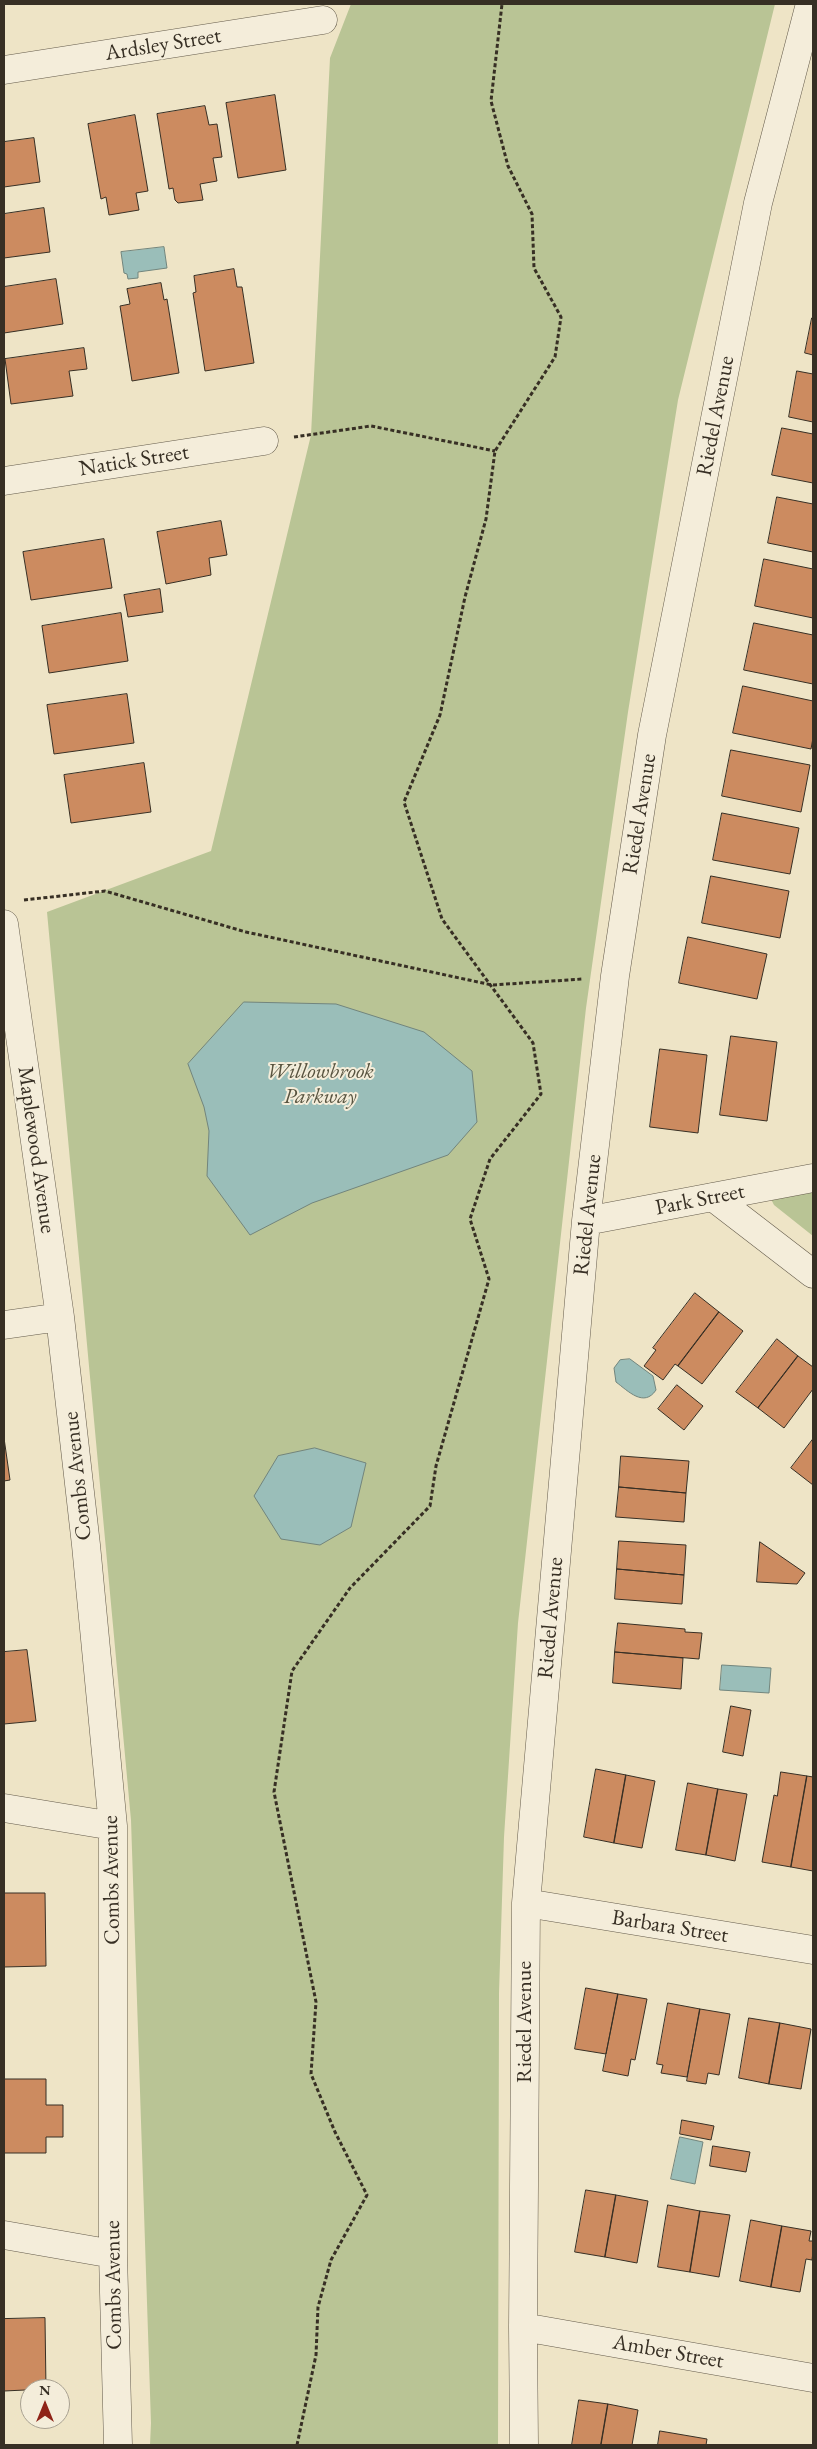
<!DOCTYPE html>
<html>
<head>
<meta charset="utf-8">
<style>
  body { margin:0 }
  #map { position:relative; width:817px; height:2449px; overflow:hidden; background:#eee4c6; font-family:"EB Garamond",serif }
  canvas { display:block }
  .frame { position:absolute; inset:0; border:5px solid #372f24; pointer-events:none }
  .north { position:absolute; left:20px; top:2379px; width:50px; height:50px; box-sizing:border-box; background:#f4edda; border:1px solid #a8a191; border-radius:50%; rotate:0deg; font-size:14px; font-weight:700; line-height:20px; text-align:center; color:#372f24 }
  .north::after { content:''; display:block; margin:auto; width:18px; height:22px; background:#8f2418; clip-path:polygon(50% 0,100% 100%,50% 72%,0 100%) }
</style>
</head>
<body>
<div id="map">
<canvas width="817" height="2449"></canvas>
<div class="frame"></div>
<div class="north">N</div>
</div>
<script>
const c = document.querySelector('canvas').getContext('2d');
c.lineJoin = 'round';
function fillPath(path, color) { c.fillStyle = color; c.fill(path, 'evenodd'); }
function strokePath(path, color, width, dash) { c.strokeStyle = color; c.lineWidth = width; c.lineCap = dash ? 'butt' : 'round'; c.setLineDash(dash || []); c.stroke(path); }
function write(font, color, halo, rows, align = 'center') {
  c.font = font + ' "EB Garamond",serif'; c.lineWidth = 4; c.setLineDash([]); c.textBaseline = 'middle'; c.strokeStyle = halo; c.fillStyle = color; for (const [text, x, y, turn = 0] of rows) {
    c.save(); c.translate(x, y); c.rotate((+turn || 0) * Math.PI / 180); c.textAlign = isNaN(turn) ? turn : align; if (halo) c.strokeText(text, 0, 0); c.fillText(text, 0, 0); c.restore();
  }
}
const green = new Path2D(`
  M351 4H775L678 400 628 712 586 1008 518 1623 504 1837 499 1993 498 2445H150L151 2423 131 1820 47 912 211 851 311 435 330 58Z
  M813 1186V1236L774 1205 771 1199Z`);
const water = new Path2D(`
  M164 247 167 268 138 272V278L128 279 127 274 124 273 121 252Z
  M244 1002 336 1004 424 1032 472 1071 477 1122 448 1155 312 1203 250 1235 207 1176 209 1131 204 1107 188 1064Z
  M630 1359 653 1376 656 1390C644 1408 628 1391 616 1382L614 1368 620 1360Z
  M315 1448 366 1463 351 1527 320 1545 281 1539 254 1496 278 1456Z
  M722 1665 771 1668 769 1693 720 1690Z
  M680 2137 703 2142 695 2184 671 2179Z`);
const building = new Path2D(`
  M275 95 286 170 238 178 226 103Z
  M205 106 209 125 217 124 222 157 213 158 217 181 200 184 203 200 178 203 175 200 173 188 169 189 157 114Z
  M135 115 148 191 136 193 139 210 109 215 106 197 101 199 88 124Z
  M34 138 40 182 4 187V142Z
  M44 208 50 252 4 258V214Z
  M234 269 237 287H242L254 363 205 371 193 293 196 292 194 276Z
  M56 279 63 324 4 333V287Z
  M161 283 164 300 167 299 179 373 132 381 120 306 130 304 127 289Z
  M812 318H813V355L805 353Z
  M84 348 87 369 69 371 73 396 11 404 5 359Z
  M797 371 813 374V422L789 417Z
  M782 428 813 434V483L772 475Z
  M777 497 813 504V552L768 543Z
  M221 521 227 555 209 558 211 575 166 584 157 532Z
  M104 539 112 588 31 600 23 552Z
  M764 559 813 569V618L755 606Z
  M160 589 163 612 128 617 124 595Z
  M121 613 128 661 49 673 42 626Z
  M754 623 813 635V684L744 670Z
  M743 686 813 701V738L811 749 733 733Z
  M127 694 134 743 54 754 47 705Z
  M731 750 810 765 801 812 722 796Z
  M144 763 151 812 71 823 64 775Z
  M722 813 799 828 790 874 713 860Z
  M711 876 789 891 780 938 702 923Z
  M688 937 767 954 757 999 679 983Z
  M731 1036 777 1042 767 1121 720 1115Z
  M660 1049 707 1055 698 1133 650 1127Z
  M695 1293 719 1312 678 1366 675 1364 663 1380 644 1366 656 1350 653 1348Z
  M719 1312 743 1331 702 1384 678 1366Z
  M777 1339 798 1356 758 1408 736 1392Z
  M798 1356 813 1367V1389L784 1428 758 1408Z
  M677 1385 703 1406 684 1430 658 1409Z
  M4 1438 10 1480 4 1481Z
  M813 1439V1485L791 1468Z
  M621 1456 689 1461 686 1493 619 1487Z
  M619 1487 686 1493 684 1522 616 1517Z
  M619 1541 686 1545 684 1575 617 1569Z
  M760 1542 805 1573 797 1584 757 1582Z
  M617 1569 684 1575 682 1604 615 1599Z
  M618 1623 685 1629V1632L702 1633 699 1659 615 1652Z
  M27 1650 36 1721 4 1724V1652Z
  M615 1652 683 1658 681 1689 613 1683Z
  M731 1706 751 1710 743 1756 723 1752Z
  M596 1769 626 1775 614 1843 584 1837Z
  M781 1772 807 1776 791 1867 762 1862 774 1795 777 1796Z
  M626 1775 655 1781 642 1848 614 1843Z
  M807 1776 813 1777V1871L791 1867Z
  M688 1783 718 1789 706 1855 676 1850Z
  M718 1789 747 1794 735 1861 706 1855Z
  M4 1893H45L46 1966 4 1967Z
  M586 1988 618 1994 606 2054 575 2049Z
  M618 1994 647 1999 635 2060 631 2059 628 2076 603 2071Z
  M668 2003 700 2009 687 2077 661 2073 663 2065 657 2064Z
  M700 2009 730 2014 719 2075 708 2073 706 2084 687 2081Z
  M749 2018 780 2023 769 2084 739 2078Z
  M780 2023 811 2029 801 2089 769 2084Z
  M4 2079H46V2105H63V2137H46V2153H4Z
  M682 2120 714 2126 711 2140 680 2134Z
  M713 2146 750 2152 746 2172 710 2166Z
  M586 2190 616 2195 605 2257 575 2252Z
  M616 2195 648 2201 637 2263 605 2257Z
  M668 2205 700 2211 690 2272 658 2267Z
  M700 2211 730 2215 719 2277 690 2272Z
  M751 2220 782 2226 771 2287 740 2281Z
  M782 2226 811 2231 809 2241H813V2252L812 2260 806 2259 800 2292 771 2287Z
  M45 2318 46 2389 4 2391V2319Z
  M579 2400 608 2404 601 2445H572Z
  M608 2404 638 2410 632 2445H601Z
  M660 2431 707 2439 706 2445H658Z`);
const path = new Path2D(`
  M294 437 371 426 495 451
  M24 900 105 891 246 932 492 985 583 979
  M297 2445 316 2355 318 2307 331 2260 367 2195 335 2132 311 2074 316 2002 274 1792 292 1671 350 1588 430 1506 436 1466 489 1279 470 1219 490 1159 541 1094 533 1043 442 919 404 802 440 715 465 597 486 519 495 451 555 357 561 317 534 268 532 214 508 166 491 101 502 4`);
const minor = new Path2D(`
  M4 70 323 20
  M4 481 264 441
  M4 924 60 1317 86 1545 113 1826V2254L118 2445
  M713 1197 813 1274
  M586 1221 813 1178
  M4 1325 60 1317
  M4 1808 113 1826
  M526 1903 813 1950
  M4 2235 113 2254
  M523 2327 813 2378
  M524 2445 523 2327 526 1903 586 1221 615 976 652 735 758 203 810 4`);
const streetNames = [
  ["Ardsley Street",163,45,-9],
  ["Riedel Avenue",716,416,-79],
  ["Natick Street",134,461,-9],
  ["Riedel Avenue",640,814,-81],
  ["Maplewood Avenue",36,1150,82],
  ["Park Street",700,1200,-11],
  ["Riedel Avenue",588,1215,-84],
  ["Combs Avenue",78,1476,-96],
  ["Riedel Avenue",551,1618,-85],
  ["Combs Avenue",112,1880,-91],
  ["Barbara Street",670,1927,9],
  ["Riedel Avenue",525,2022,-90],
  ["Combs Avenue",114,2285,-91],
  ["Amber Street",668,2352,10]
];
const parkNames = [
  ["Willowbrook",320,1072],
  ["Parkway",320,1097]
];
fillPath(green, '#b9c495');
fillPath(water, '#9abeb9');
strokePath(water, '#72857d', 1);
fillPath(building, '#cc8b60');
strokePath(building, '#372f24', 1);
strokePath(minor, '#655c4c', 29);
strokePath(path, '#372f24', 3, [4, 2.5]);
strokePath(minor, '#f4edda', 28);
write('22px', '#372f24', '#f4edda', streetNames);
write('italic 22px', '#585440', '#f4edda', parkNames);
</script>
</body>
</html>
